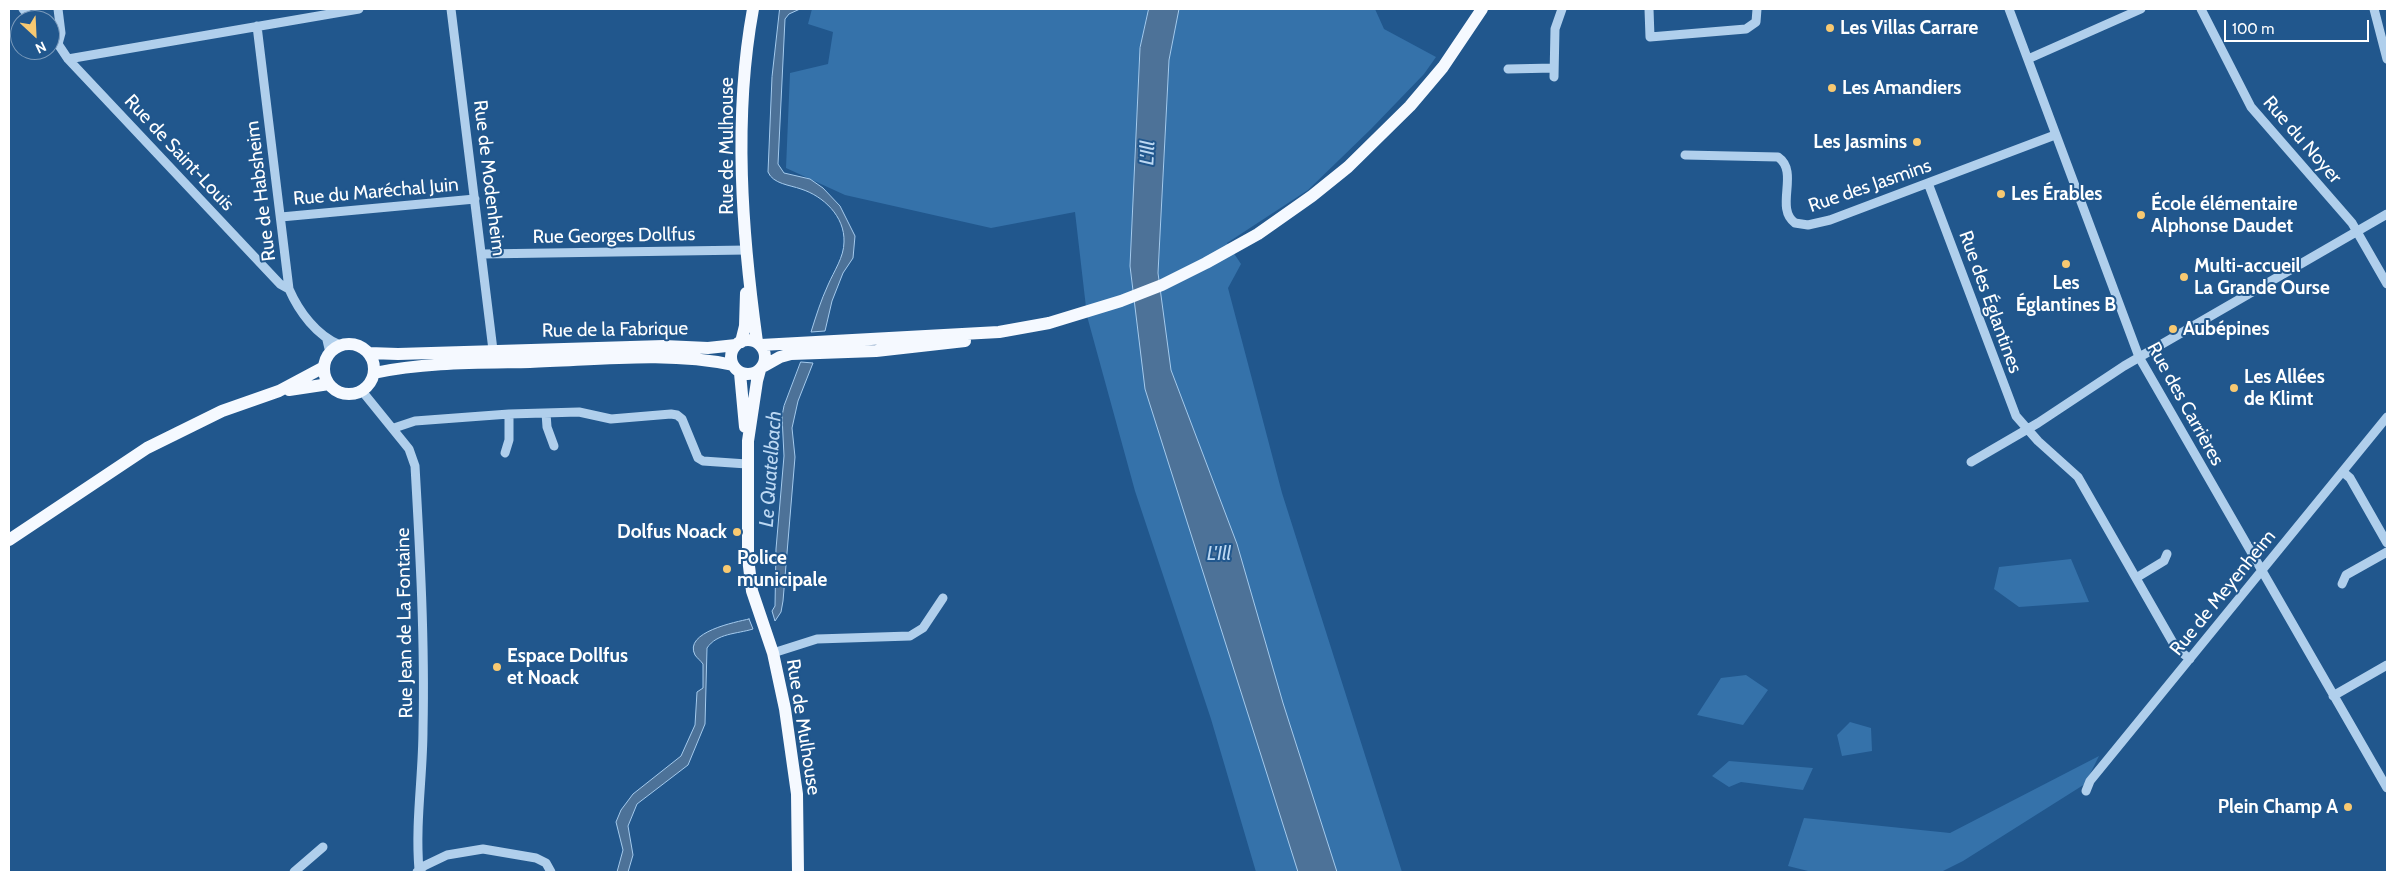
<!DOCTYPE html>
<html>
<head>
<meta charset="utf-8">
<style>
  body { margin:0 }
  #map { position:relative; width:2396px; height:881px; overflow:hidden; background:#21578d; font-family:Cabin,sans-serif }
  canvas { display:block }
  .frame { position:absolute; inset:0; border:10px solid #fff; pointer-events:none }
  .north { position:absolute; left:10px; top:10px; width:50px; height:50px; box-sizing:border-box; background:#21578d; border:1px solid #7a9abb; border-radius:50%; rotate:155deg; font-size:14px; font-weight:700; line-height:20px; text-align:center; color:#fff }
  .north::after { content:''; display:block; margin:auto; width:18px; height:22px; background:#f8c971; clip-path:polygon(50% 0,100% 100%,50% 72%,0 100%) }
  .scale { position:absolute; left:2224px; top:20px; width:145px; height:22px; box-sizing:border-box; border:2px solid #fff; border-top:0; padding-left:6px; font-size:15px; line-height:18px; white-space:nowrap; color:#fff; -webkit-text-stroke:4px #21578d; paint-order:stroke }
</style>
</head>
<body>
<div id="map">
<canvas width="2396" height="881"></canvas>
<div class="frame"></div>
<div class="north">N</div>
<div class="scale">100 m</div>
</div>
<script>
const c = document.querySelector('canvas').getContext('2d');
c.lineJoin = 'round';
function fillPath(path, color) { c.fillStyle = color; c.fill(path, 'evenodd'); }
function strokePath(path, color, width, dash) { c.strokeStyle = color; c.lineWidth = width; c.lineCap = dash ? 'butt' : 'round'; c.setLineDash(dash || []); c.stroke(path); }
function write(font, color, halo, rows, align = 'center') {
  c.font = font + ' Cabin,sans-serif'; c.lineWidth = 4; c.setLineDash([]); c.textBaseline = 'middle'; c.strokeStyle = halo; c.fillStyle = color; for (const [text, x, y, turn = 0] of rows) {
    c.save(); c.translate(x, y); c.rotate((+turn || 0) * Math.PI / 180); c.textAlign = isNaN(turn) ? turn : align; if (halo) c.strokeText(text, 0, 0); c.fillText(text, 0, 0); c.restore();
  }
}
const green = new Path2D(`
  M812 9H1149L1140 48 1130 266 1134 300 1161 291 1158 273 1169 60 1179 9H1375L1384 29 1436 57 1424 74 1371 129 1308 190 1227 243 1241 264 1228 288 1282 493 1402 872H1256L1211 719 1135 491 1087 316 1075 212 991 228 845 195 786 168 790 73 828 64 833 32 808 24Z
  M2071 559 2089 602 2019 607 1994 589 1999 567Z
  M1746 675 1768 690 1743 725 1697 715 1721 678Z
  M1850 722 1871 728 1872 751 1842 756 1837 735Z
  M2099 756 2085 784 1963 861 1941 872H1812L1788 866 1804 818 1950 833Z
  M1729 761 1813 768 1803 790 1741 782 1729 787 1712 776Z`);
const water = new Path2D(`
  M780 9H800L789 14 785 19 778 164 784 173 810 179 823 188 840 206 855 236 853 258 843 273 832 301 825 331 811 332C816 316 821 300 828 285 834 271 844 257 844 242 845 216 823 196 801 189 790 185 773 184 768 172L772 77Z
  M1149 9H1179L1169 60 1158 273 1171 370 1237 544 1283 703 1337 872H1298L1145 389 1130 266 1140 48Z
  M801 362 813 363 798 401 792 428 795 457 783 601 781 612 775 621 772 611 775 606 776 549 784 456 782 416 784 406Z
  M749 619 753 629C737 634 717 633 707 648L705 724 688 765 637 804 628 826 633 855 628 872H617L623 850 616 822 621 810 633 794 681 756 695 725 697 692 703 688V664C701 661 697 658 695 655 683 632 736 622 749 619Z`);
const minor = new Path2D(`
  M23 9 33 20
  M58 9 61 33 58 44 68 59 280 284 289 289
  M451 9 493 350
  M1649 9 1650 37 1746 29 1756 22 1757 9
  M2009 9 2139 357 2387 788
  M2201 9 2251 107 2352 223 2387 284
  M2374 9 2387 59
  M257 26 289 289C299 312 317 336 340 345
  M68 59 359 9
  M2028 59 2141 9
  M1508 69 1554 68
  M1554 77 1555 29 1562 9
  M1685 155 1778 157C1800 172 1774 208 1795 223L1808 225 1830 220 2055 135
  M1928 183 2016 416 2038 441 2078 477 2176 648 2190 659
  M281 217 475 199
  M482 254 747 250
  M327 340 330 353
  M362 391 409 449 415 466C420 553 425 641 423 729 423 776 415 822 419 870
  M546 413 547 427 554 446
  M394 428 415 421 509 414 579 412 611 419 671 414 677 415 682 419 698 458 703 461 747 464
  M505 453 509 440V414
  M1971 462 2038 423 2124 366 2387 214
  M2343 472 2350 478 2387 543
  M2136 578 2164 561 2167 554
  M2342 584 2346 575 2387 552
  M773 653 817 639 910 636 923 628 943 598
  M2333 696 2387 665
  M2086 791 2090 781 2387 417
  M294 872 323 847
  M417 872 424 866 447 855 483 849 536 858 546 863 551 872`);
const major = new Path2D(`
  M753 9C733 118 742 233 757 342
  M731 357a17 17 0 1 1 34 0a17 17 0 1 1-34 0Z
  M741 342 745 326 746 293
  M324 369a25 25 0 1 1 50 0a25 25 0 1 1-50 0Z
  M761 345 999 332 1049 323 1121 301 1162 285 1206 263 1258 234 1312 196 1348 167 1410 106 1443 67 1482 9
  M369 353 398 354 664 346 708 348 736 345
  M764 366 780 357 791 354 876 351 965 341
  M760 370 757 381 748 441V558L752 591 773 653 785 709 797 794 798 872
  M374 373C425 362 479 363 530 362 597 360 667 351 733 365
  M740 373 745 427
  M289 390 329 384
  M9 540 147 448 222 411 279 391 324 367`);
const markers = [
  [1830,28,5,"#f8c971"],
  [1832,88,5,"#f8c971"],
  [1917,142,5,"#f8c971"],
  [2001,194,5,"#f8c971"],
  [2141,215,5,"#f8c971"],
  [2066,264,5,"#f8c971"],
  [2184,277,5,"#f8c971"],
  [2173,329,5,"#f8c971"],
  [2234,388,5,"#f8c971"],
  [737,532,5,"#f8c971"],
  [727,569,5,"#f8c971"],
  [497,667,5,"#f8c971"],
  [2348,807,5,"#f8c971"]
];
const poiNames = [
  ["Les Villas Carrare",1840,28],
  ["Les Amandiers",1842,88],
  ["Les Jasmins",1907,142,"right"],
  ["Les Érables",2011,194],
  ["École élémentaire",2151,204],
  ["Alphonse Daudet",2151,226],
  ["Multi-accueil",2194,266],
  ["La Grande Ourse",2194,288],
  ["Les",2066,283,"center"],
  ["Églantines B",2066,305,"center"],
  ["Aubépines",2183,329],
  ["Les Allées",2244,377],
  ["de Klimt",2244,399],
  ["Dolfus Noack",727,532,"right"],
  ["Police",737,558],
  ["municipale",737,580],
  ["Espace Dollfus",507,656],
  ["et Noack",507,678],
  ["Plein Champ A",2338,807,"right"]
];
const streetNames = [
  ["Rue du Noyer",2302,140,49],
  ["Rue de Mulhouse",727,146,-90],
  ["Rue de Saint-Louis",179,153,47],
  ["Rue de Modenheim",489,178,83],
  ["Rue des Jasmins",1870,186,-19],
  ["Rue de Habsheim",261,191,-97],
  ["Rue du Maréchal Juin",376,192,-5],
  ["Rue Georges Dollfus",614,236,-1],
  ["Rue des Églantines",1990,302,70],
  ["Rue de la Fabrique",615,330,-1],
  ["Rue des Carrières",2185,404,61],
  ["Rue de Meyenheim",2223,593,-51],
  ["Rue Jean de La Fontaine",405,623,-91],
  ["Rue de Mulhouse",803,727,81]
];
const waterNames = [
  ["L'Ill",1148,153,-87],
  ["Le Quatelbach",771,469,-86],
  ["L'Ill",1219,554]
];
fillPath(green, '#3572aa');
fillPath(water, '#4d7298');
strokePath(water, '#a4caed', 1);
strokePath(minor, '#b0cfec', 9);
strokePath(major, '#f5f9ff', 12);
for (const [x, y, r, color] of markers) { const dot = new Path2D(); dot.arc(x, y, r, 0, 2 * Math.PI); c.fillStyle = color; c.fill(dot); strokePath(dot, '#21578d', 2); }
write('bold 19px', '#fff', '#21578d', poiNames, 'left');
write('19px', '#fff', '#21578d', streetNames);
write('italic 20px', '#bcd8f3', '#21578d', waterNames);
</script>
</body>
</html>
